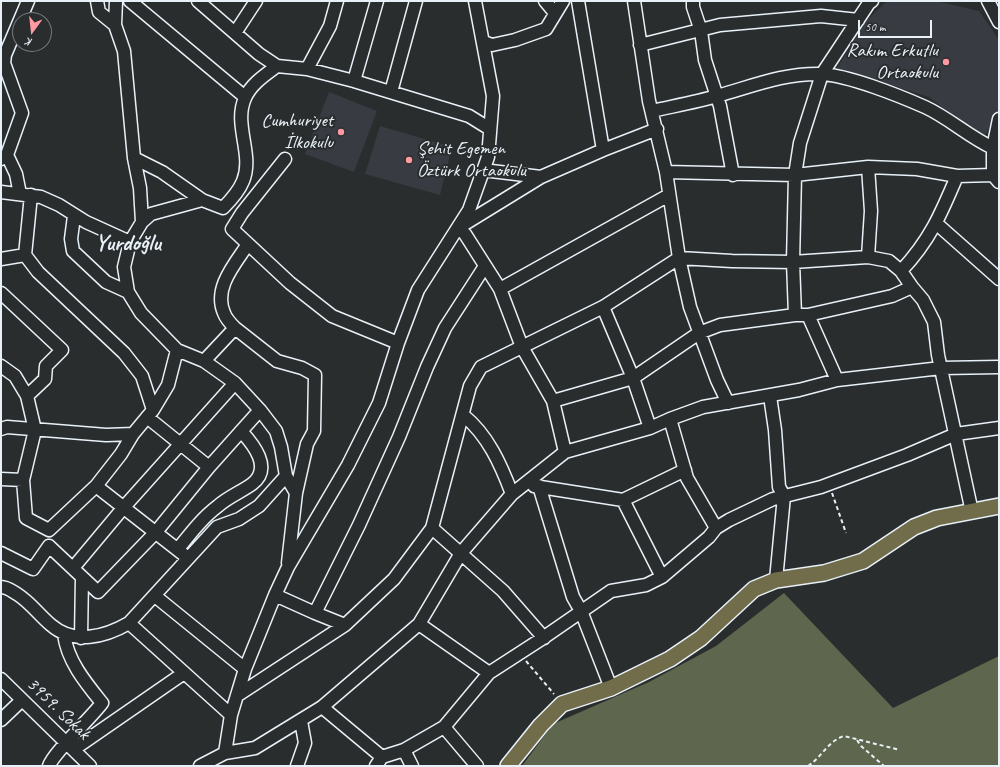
<!DOCTYPE html>
<html>
<head>
<meta charset="utf-8">
<style>
  body { margin:0 }
  #map { position:relative; width:1000px; height:767px; overflow:hidden; background:#2a2d2e; font-family:Caveat,sans-serif }
  canvas { display:block }
  .frame { position:absolute; inset:0; border:2px solid #e8f1f8; pointer-events:none }
  .north { position:absolute; left:12px; top:12px; width:40px; height:40px; box-sizing:border-box; background:#2a2d2e; border:1px solid #767b7f; border-radius:50%; rotate:195deg; font-size:11px; font-weight:700; line-height:16px; text-align:center; color:#e8f1f8 }
  .north::after { content:''; display:block; margin:auto; width:14px; height:18px; background:#ff9aa2; clip-path:polygon(50% 0,100% 100%,50% 72%,0 100%) }
  .scale { position:absolute; left:858px; top:20px; width:74px; height:18px; box-sizing:border-box; border:2px solid #e8f1f8; border-top:0; padding-left:5px; font-size:12px; line-height:14px; white-space:nowrap; color:#e8f1f8; -webkit-text-stroke:3px #2a2d2e; paint-order:stroke }
</style>
</head>
<body>
<div id="map">
<canvas width="1000" height="767"></canvas>
<div class="frame"></div>
<div class="north">K</div>
<div class="scale">50 m</div>
</div>
<script>
const c = document.querySelector('canvas').getContext('2d');
c.lineJoin = 'round';
function fillPath(path, color) { c.fillStyle = color; c.fill(path, 'evenodd'); }
function strokePath(path, color, width, dash) { c.strokeStyle = color; c.lineWidth = width; c.lineCap = dash ? 'butt' : 'round'; c.setLineDash(dash || []); c.stroke(path); }
function write(font, color, halo, rows, align = 'center') {
  c.font = font + ' Caveat,sans-serif'; c.lineWidth = 4; c.setLineDash([]); c.textBaseline = 'middle'; c.strokeStyle = halo; c.fillStyle = color; for (const [text, x, y, turn = 0] of rows) {
    c.save(); c.translate(x, y); c.rotate((+turn || 0) * Math.PI / 180); c.textAlign = isNaN(turn) ? turn : align; if (halo) c.strokeText(text, 0, 0); c.fillText(text, 0, 0); c.restore();
  }
}
const built = new Path2D(`
  M887 1H936L979 11 999 40V111L983 139 929 97 837 68 866 21Z
  M329 92 377 111 354 172 305 154Z
  M380 126 452 147 440 195 365 174Z`);
const green = new Path2D(`
  M784 593 893 708 999 656V766H522L553 724 649 682 716 646Z`);
const path = new Path2D(`
  M832 493 846 533
  M526 661 554 694
  M857 740 861 746 884 766
  M808 766C822 757 828 741 844 736L900 750`);
const minor = new Path2D(`
  M97 1 99 12 115 25 124 51 134 158 140 188 142 222 130 242 124 267 128 292 141 313 177 350 204 361 235 383 260 410 276 431 281 447 286 476 296 493 288 563
  M130 1 245 97
  M198 1 259 54 277 66 307 69 354 81 469 116 490 129
  M545 1 555 13
  M578 1 603 150
  M634 1 649 101 666 172 679 258 690 307 717 380 728 403
  M693 1V7L701 31 705 60 720 106 733 175
  M988 1 999 22
  M115 25 116 1
  M235 33 256 1
  M484 42 492 45 515 40 546 29 563 1
  M640 45 720 25 821 16 858 20
  M307 69 330 26 337 1
  M354 81 377 1
  M391 92 416 1
  M652 111C674 106 696 102 717 96 753 86 784 73 821 74 848 75 900 96 925 107 949 118 969 137 993 148
  M7 155 16 174 20 194
  M134 158 162 172 202 200
  M1 159 7 155 22 113 4 63 5 55 28 1
  M285 159 242 213 232 229 290 283 332 316 398 343
  M483 170 541 177
  M666 172 795 175 868 167 917 169 957 176 993 175 999 182
  M993 175V148L999 119
  M1 192 41 197 59 205 86 222 130 242
  M74 216 71 239 73 251 106 282 128 292
  M142 222 151 214 202 200 223 208C231 200 239 191 243 181 254 154 233 125 245 98 251 84 265 75 277 66
  M937 224 999 279
  M25 255 31 195
  M868 257 871 211 868 167
  M1 259 25 255 38 272 124 353 142 376 153 410
  M901 271C930 240 941 214 957 176
  M500 289 669 195
  M1 293 62 350 46 366 45 379 27 396
  M603 307 633 378 650 428
  M795 315 793 262 795 175 800 143 822 74 869 3 872 1
  M808 315 837 380
  M235 328 277 361 302 368 315 375 314 431 307 444 296 493
  M204 361 235 328C231 324 226 319 224 313 213 288 235 264 248 244
  M1 366 15 376 27 396 35 430 23 480 26 518 49 530 96 486 121 454 133 434
  M770 396 775 430 779 487 784 496 776 580
  M553 401 633 378 699 333 720 325 795 315H808L892 296 912 287
  M463 415C488 435 501 465 512 494
  M147 417 209 467
  M670 419 687 478 716 528
  M1 429 7 427 106 435 133 434 153 410 168 385 177 350
  M565 452 553 401 522 347 500 289 465 234 458 228 541 177 603 150 657 129
  M1 479 23 480
  M96 486 183 554
  M534 486 623 500 685 470
  M539 486 573 597 581 611 611 688
  M623 500 662 577
  M432 528 503 591 544 638
  M178 549C190 534 202 518 218 506 228 497 241 492 252 484 273 468 253 444 241 431
  M1 553 33 569 49 546 98 592 156 532 209 467 260 410
  M73 568 124 507 235 383
  M1 587C7 587 12 591 17 594 31 603 39 615 51 625 74 645 105 637 129 623L217 527 239 519 259 506 286 476
  M275 595 315 613 345 625
  M155 596 245 669
  M315 613 359 525 399 437 427 367 445 328 485 266
  M129 623 231 715
  M419 624 489 673
  M81 638 82 577
  M1 679 90 766
  M238 695 345 625 394 579 432 528 470 386 481 367 603 307 679 258 732 261 793 262 868 257 889 261 901 271 912 287 923 300 934 322 938 355 972 512
  M322 707 382 757
  M1 720 22 700
  M444 727 477 766
  M74 749 184 673
  M404 750 412 766
  M225 753 231 715 245 669 275 595 288 567 348 465 379 403 398 343 418 290 469 210 488 157 493 96 475 1
  M49 766C53 753 91 718 102 703 85 682 67 660 64 634
  M200 766 225 753 255 748 322 707 419 624 461 553 512 494 565 452 650 428 670 419 703 407 799 390 837 380 941 368 999 367
  M297 766 305 743 301 721
  M376 766 382 757 404 750 444 727 489 673 540 640 611 591 646 585 662 577 709 537 716 528 729 520 773 499 821 487 907 455 956 434 999 428`);
const major = new Path2D(`
  M508 766 541 725 562 704 611 688 670 659 701 638 754 589 776 580 824 573 863 561 914 527 937 518 999 506`);
const markers = [
  [946,62,4,"#ff9aa2"],
  [341,132,4,"#ff9aa2"],
  [409,160,4,"#ff9aa2"]
];
const poiNames = [
  ["Rakım Erkutlu",938,51],
  ["Ortaokulu",938,73],
  ["Cumhuriyet",333,121],
  ["İlkokulu",333,143],
  ["Şehit Egemen",417,149,"left"],
  ["Öztürk Ortaokulu",417,171,"left"]
];
const streetNames = [
  ["3959. Sokak",58,709,44]
];
const districtNames = [
  ["Yurdoğlu",128,244]
];
fillPath(built, '#383b41');
fillPath(green, '#5e674e');
strokePath(minor, '#e8f1f8', 15);
strokePath(major, '#e8f1f8', 18);
strokePath(path, '#e8f1f8', 2, [4, 3]);
strokePath(minor, '#2a2d2e', 12);
strokePath(major, '#716d4b', 15);
for (const [x, y, r, color] of markers) { const dot = new Path2D(); dot.arc(x, y, r, 0, 2 * Math.PI); c.fillStyle = color; c.fill(dot); strokePath(dot, '#2a2d2e', 1.5); }
write('19px', '#e8f1f8', '#2a2d2e', poiNames, 'right');
write('19px', '#e8f1f8', '#2a2d2e', streetNames);
write('bold 23px', '#e8f1f8', '#2a2d2e', districtNames);
</script>
</body>
</html>
